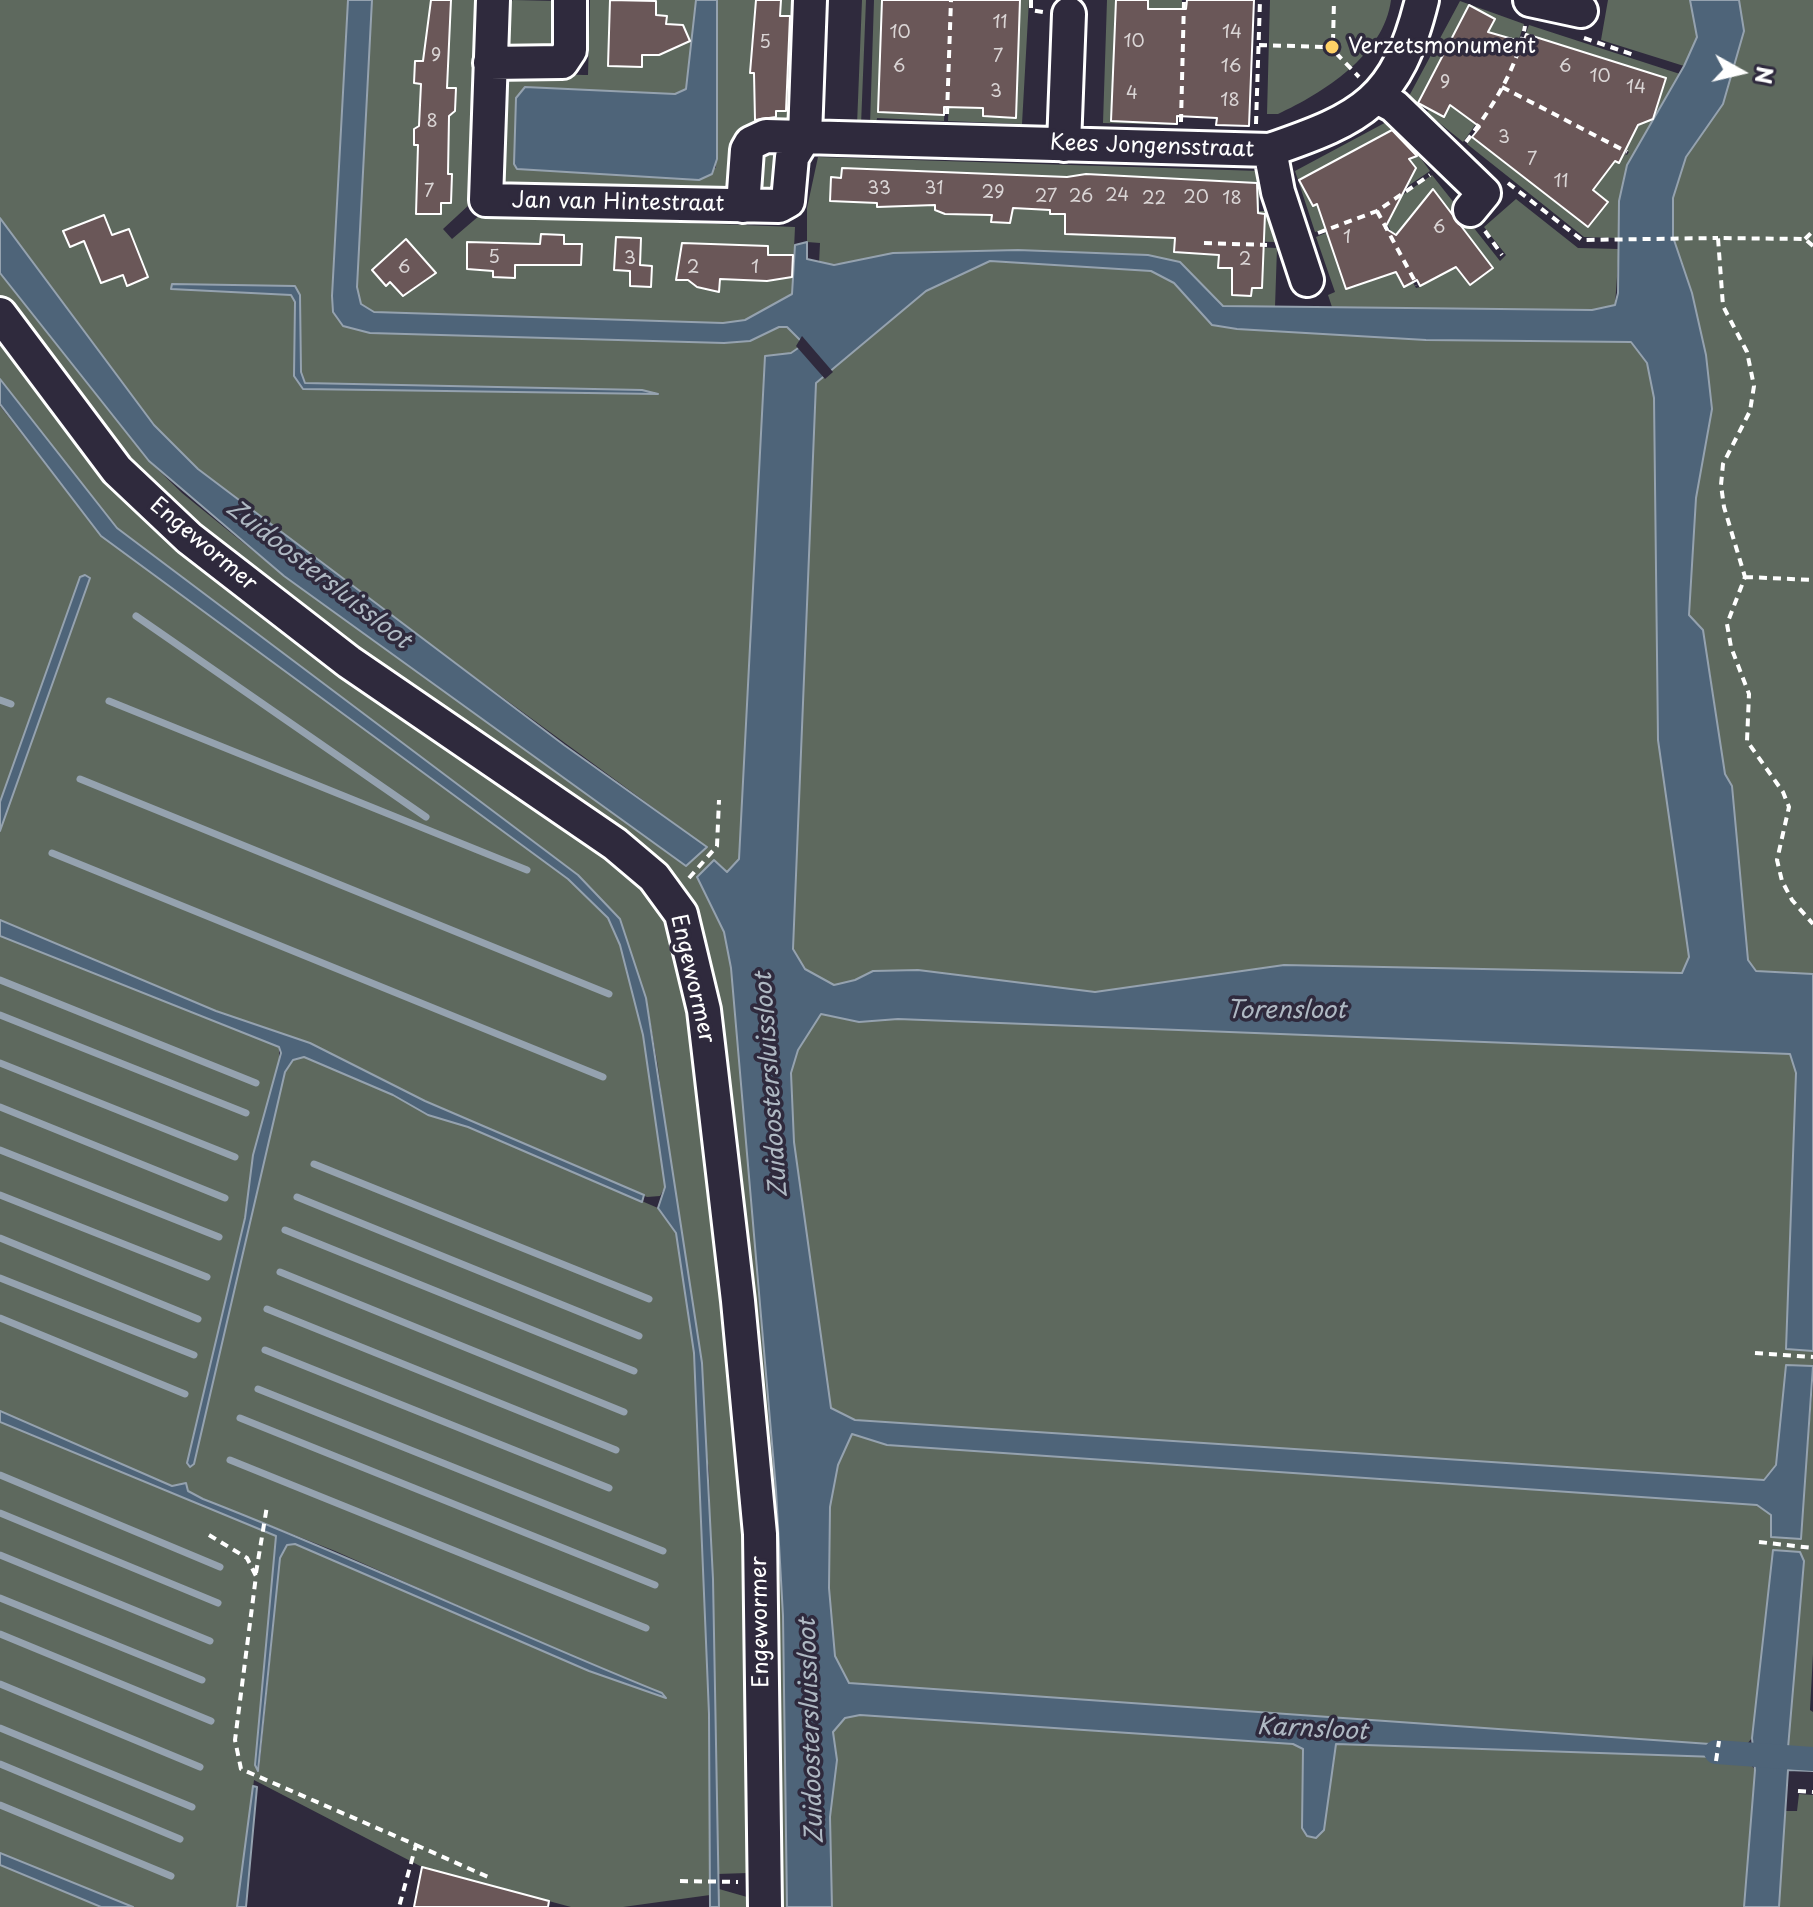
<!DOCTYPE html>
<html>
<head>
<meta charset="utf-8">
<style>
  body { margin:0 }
  #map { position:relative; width:1813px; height:1907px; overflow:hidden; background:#2f2a3d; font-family:"Playpen Sans",sans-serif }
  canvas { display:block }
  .north { position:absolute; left:1701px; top:32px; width:80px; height:80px; -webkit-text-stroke:6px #2f2a3d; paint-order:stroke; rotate:98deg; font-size:22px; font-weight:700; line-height:32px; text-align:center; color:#fff }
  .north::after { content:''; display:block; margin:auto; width:28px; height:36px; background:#fff; clip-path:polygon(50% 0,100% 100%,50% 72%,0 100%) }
</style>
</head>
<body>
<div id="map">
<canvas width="1813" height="1907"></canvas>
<div class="north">N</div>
</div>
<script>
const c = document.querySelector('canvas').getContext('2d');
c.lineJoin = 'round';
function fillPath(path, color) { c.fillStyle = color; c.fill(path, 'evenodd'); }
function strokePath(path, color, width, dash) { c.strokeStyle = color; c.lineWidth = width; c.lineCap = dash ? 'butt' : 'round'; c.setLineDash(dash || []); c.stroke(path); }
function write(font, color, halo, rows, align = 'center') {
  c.font = font + ' "Playpen Sans",sans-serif'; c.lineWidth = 7; c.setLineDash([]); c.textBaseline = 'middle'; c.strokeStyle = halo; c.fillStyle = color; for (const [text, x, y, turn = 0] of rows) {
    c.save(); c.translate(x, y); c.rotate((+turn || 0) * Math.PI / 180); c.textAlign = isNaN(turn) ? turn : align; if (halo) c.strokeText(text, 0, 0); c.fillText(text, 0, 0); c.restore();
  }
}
const green = new Path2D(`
  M0 0H348L333 312 750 341 779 327H787L804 344 791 353 765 356 739 859 727 872 697 877 724 932 731 968 776 1490 783 1616 787 1907H774L714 1004 706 951 687 910 194 525 123 455 0 299V273L149 461 182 493 284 576 686 865 707 847 360 593 198 469 154 425 0 218Z
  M372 0H478L470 204 443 229 452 239 480 215 795 227 792 294 745 320 723 323 374 312 360 304 357 287Z
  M513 0 556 1 559 51 511 48 506 41 504 11Z
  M590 0H696L686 89 675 94 525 87 716 168 717 0H801L796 123 730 170 723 195 497 188 501 90C517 64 561 75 588 75Z
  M862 0H866L861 125H857Z
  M874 0H949L944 121 877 118 876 126 870 125Z
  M953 0H1029L1022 124 948 121Z
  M1107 0H1182L1178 125 1103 123Z
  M1270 0H1391C1384 55 1323 93 1278 114H1267Z
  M1608 0H1690L1697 37 1684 66 1601 40Z
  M1739 0H1813V974L1755 971 1748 960 1732 786 1725 774 1709 666 1689 615 1696 498 1712 409 1706 355 1692 293 1673 237V198L1686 157 1723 104 1744 31Z
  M1460 1 1524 24C1510 69 1492 104 1463 142L1427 113 1428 110 1408 98Z
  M1529 25 1680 74C1644 136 1620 162 1619 238L1584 237 1467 144 1504 90 1627 155 1629 152 1506 86Z
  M1392 119 1430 171 1364 216 1315 232 1295 171Z
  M776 147 783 152 774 189 762 192 753 187 756 164Z
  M818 157 1260 171 1259 211H1265L1275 242 1201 240V245L1277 248 1275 307 1223 306 1180 262C1089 255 1007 250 916 252 882 253 852 266 819 264L820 243 807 242V208Z
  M1432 175 1500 261 1506 255 1484 227 1516 199 1578 248 1619 249 1615 305 1592 310 1332 307 1328 295 1335 292 1316 237 1376 212 1416 288 1420 287 1380 210Z
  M990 261 1151 271 1174 283 1212 325 1237 329 1426 340 1631 342 1647 363 1654 398 1658 740 1689 957 1682 973 1284 965 1095 992 918 970 873 971 855 980 834 985 805 969 793 949 816 382 926 291Z
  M0 325 39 375 356 677 634 878 670 921 698 1028 748 1543 755 1864 748 1873 717 1874 709 1471 658 1067 646 998 620 919 577 875 117 528 0 379Z
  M0 406 101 536 568 879 608 918 620 945 643 1035 665 1187 660 1196 647 1197 616 1184 425 1101 310 1043 216 1011 0 920V831L90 578 80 577 0 802Z
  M0 936 279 1047V1067L253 1155 245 1218 285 1072 293 1060 304 1057 393 1095 428 1115 468 1127 658 1208 676 1233 694 1353 701 1493 709 1714 710 1895 623 1907H571L422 1867 254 1780 237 1907H133L0 1853V1422L276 1536 255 1765 259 1770 280 1558 287 1545 295 1544 589 1671 666 1698 335 1551 203 1499 187 1491 186 1483 172 1486 0 1411Z
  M820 1014 859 1022 898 1019 1791 1054 1796 1073 1786 1349 1813 1351V1366L1786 1365 1776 1465 1764 1480 855 1420 831 1408 794 1142 791 1073 798 1050Z
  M1813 1383V1654L1810 1710 1813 1712V1750L1788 1748 1804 1561 1800 1552 1773 1551 1752 1738 1747 1744H1710L849 1683 835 1657 829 1588 830 1506 838 1465 852 1433 888 1445 1757 1505 1771 1515 1786 1538 1800 1539Z
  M860 1715 1293 1744 1303 1748 1324 1830 1336 1744 1746 1758 1755 1770 1744 1907H832L830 1817 837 1760 833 1732 845 1718Z
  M1799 1794 1813 1795V1907H1779L1785 1811H1797Z
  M0 1865 101 1907H0Z
  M719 1889 754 1899 759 1907H719Z`);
const water = new Path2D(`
  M348 0H372L357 287 361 304 374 312 723 323 745 320 792 294 795 245 807 242V259L834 265 893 253 1018 250 1148 255 1180 262 1223 306 1592 310 1615 305 1618 293 1619 201 1627 165 1684 66 1697 37 1690 0H1739L1744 31 1723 104 1686 157 1673 198V237L1692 293 1706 355 1712 409 1696 498 1689 615 1703 630 1725 774 1732 786 1748 960 1756 971 1813 974V1351L1786 1349 1796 1073 1790 1054 898 1019 859 1022 821 1014 798 1050 791 1073 794 1142 831 1408 855 1420 1764 1480 1776 1465 1786 1365 1813 1366 1801 1539 1771 1537V1515L1757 1505 887 1445 852 1434 838 1465 830 1507 829 1588 835 1656 849 1683 1710 1744H1747L1746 1758 1336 1744 1324 1830 1316 1838 1307 1836 1302 1828 1303 1749 1293 1744 860 1715 845 1718 833 1732 837 1760 830 1817 832 1907H787L783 1616 776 1490 731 968 724 932 697 877 714 860 727 872 739 859 765 356 791 353 804 344 787 327H779L750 341 724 343 370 333 343 326 333 312 332 296ZM990 261 1151 271 1174 283 1212 325 1237 329 1426 340 1631 342 1647 363 1654 398 1658 740 1689 957 1682 973 1284 965 1095 992 918 970 873 971 855 980 834 985 805 969 793 949 816 383 926 291Z
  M696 0H717V159L712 174 699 180 517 169 514 164 516 98 525 87 675 94 686 89Z
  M0 218 154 425 198 469 564 745 707 847 686 866 284 576 149 461 0 273Z
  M172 284 295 286 300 295 301 372 305 383 642 390 658 394 303 389 294 376 295 302 291 295 171 289Z
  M0 379 117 528 578 875 620 919 646 998 702 1363 713 1579 719 1907H710L709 1714 694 1353 676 1233 658 1208 665 1187 643 1035 620 945 608 918 568 879 101 536 0 404Z
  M85 575 90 578 0 831V802L80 577Z
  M0 920 216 1011 310 1043 425 1101 644 1195 642 1202 468 1127 428 1115 393 1095 304 1057 293 1060 285 1072 194 1464 190 1467 187 1463 245 1218 253 1155 281 1053 279 1047 0 936Z
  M0 1411 172 1486 186 1483 188 1491 203 1499C358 1559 508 1631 662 1693L666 1698 589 1671 295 1544 287 1545 280 1558 258 1771 255 1765 276 1536 0 1422Z
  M1773 1550 1800 1552 1804 1561 1788 1748 1813 1750V1771L1788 1770 1779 1907H1744L1755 1770 1752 1738Z
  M253 1786 257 1787 246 1907H237Z
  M0 1853 133 1907H101L0 1865Z`);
const pier = new Path2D(`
  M802 336 833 372 825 379 796 346Z`);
const stream = new Path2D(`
  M136 616 426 817
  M0 700 11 704
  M109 701 527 870
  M80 779 609 994
  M52 853 603 1077
  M0 980 256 1083
  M0 1015 246 1113
  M0 1063 235 1157
  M0 1107 225 1198
  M0 1150 219 1237
  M314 1164 649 1299
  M0 1195 207 1277
  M297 1197 639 1336
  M285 1230 634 1371
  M0 1238 198 1319
  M280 1272 624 1412
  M0 1278 194 1355
  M267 1309 616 1450
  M0 1318 185 1394
  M265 1350 609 1488
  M258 1389 663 1551
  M240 1418 655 1585
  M230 1460 646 1628
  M0 1475 220 1567
  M0 1513 218 1603
  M0 1555 210 1641
  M0 1598 202 1680
  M0 1634 211 1721
  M0 1684 200 1767
  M0 1728 192 1807
  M0 1764 180 1839
  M0 1805 171 1876`);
const canal = new Path2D(`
  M1716 1752 1813 1759`);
const building = new Path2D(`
  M431 0H451L447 88H456L455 111 449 116 448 174H452L451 203H441V214H416L418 145H414V129L419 126 421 84 414 83 415 61H423Z
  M610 0 656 1V15L667 16 666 24 683 25 690 41 659 55H642V67L608 66Z
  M756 0H781L780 16H790L786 111H776V117L755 120 754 73H750Z
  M882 0H1020L1016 118 983 116V108L944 107V115L878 112Z
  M1116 0H1148V9H1186L1187 0H1254L1249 126 1216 125 1217 118 1177 116V124L1111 121Z
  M1469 5 1495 19 1488 32 1523 42 1526 34 1666 78 1653 119 1638 125 1619 163 1615 161 1593 190 1608 202 1588 227 1472 137 1480 127 1450 105 1444 117 1418 103Z
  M1392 130 1417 156 1409 159 1416 168 1385 228 1396 235 1433 189 1493 268 1470 285 1456 267 1420 286 1417 280 1404 287 1396 272 1346 289 1317 204 1313 206 1299 180Z
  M842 168 1067 177 1086 174 1257 183 1258 213 1265 214 1262 288H1252L1251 296 1232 295V268H1218L1219 255 1174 252 1175 238 1065 234V214H1050V210L1013 208 1010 223 991 222 992 215 945 214 935 210V205L877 207V203L830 201 831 177 841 178Z
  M104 215 112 235 129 229 148 277 127 286 123 275 101 283 84 241 70 247 63 231Z
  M541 234 564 235V244H582L581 265H515V278L493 277V271L467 269V242L540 244Z
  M616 237 641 238 640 265 652 266 651 287 630 286V271L614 270Z
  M406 239 436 273 403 296 390 282 386 286 372 270Z
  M682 243 768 246V255H793L792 277 767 281 720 279 719 292 697 287 688 280H676Z
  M422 1867 549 1901 548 1907H414Z`);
const path = new Path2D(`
  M1031 0V10L1043 12
  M1584 38 1637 56
  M1327 48a6 6 0 1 1 12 0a6 6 0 1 1-12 0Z
  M1333 42 1334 0
  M1259 45 1327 47
  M1336 53 1359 77
  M1502 87 1627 152
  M947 114 951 0
  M1181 122 1184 0
  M1256 124 1260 0
  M1466 142C1492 108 1517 69 1525 26
  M1508 183 1582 240 1718 238
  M1377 211 1417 285
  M1485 231 1502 255
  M1318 233 1377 211 1430 175
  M1805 239 1813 231
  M1204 243 1267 245
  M1813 246 1805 239 1718 238 1723 306 1747 352 1754 386 1750 411 1723 464 1721 485 1724 507 1745 577 1727 624 1731 647 1749 694 1747 741 1783 792 1789 807 1777 860 1782 881 1792 900 1813 924
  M1745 577 1813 580
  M689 878 717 846 719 800
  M1755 1353 1813 1357
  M209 1535 247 1558 256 1576 235 1740 241 1769 416 1845 399 1907
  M1759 1542 1813 1548
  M256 1573 267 1506
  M1716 1761 1719 1741
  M1798 1791 1813 1792
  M416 1845 488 1877
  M680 1881 738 1882`);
const minor = new Path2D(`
  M493 0 486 200 779 206 788 201 792 157 805 136
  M1530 0 1581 11
  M490 63 562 62 570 50V0
  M1379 98 1394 106 1484 193 1470 210
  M805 136 810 0
  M1064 145 1069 14
  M1270 150 1278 192 1307 280
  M743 206 747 150 751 143 766 136 1270 150C1363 118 1397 101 1422 0
  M0 314 117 470 189 538 349 662 615 844 654 877 681 914 704 1010 738 1301 760 1534 765 1907`);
const markers = [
  [1332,47,8,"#ffd166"]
];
const numberNames = [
  ["11",1000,23],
  ["10",900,33],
  ["14",1232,33],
  ["10",1134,42],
  ["5",765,43],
  ["9",436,56],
  ["7",998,57],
  ["6",899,67],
  ["16",1231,67],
  ["6",1565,67],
  ["10",1600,77],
  ["9",1445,83],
  ["14",1636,88],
  ["3",996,92],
  ["4",1132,94],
  ["18",1230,101],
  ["8",432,122],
  ["3",1504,138],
  ["7",1532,160],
  ["11",1561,182],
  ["33",879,189],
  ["31",934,189],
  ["7",429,192],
  ["29",993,193],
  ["24",1117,196],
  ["27",1046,197],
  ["26",1081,197],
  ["20",1196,198],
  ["22",1154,199],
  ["18",1232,199],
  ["6",1439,228],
  ["1",1347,238],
  ["5",494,258],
  ["3",630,259],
  ["2",1245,260],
  ["6",404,268],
  ["2",693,268],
  ["1",755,268]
];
const poiNames = [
  ["Verzetsmonument",1348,47]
];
const streetNames = [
  ["Kees Jongensstraat",1152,147,2],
  ["Jan van Hintestraat",618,203,1],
  ["Engewormer",203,545,40],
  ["Engewormer",692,979,77],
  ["Engewormer",761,1622,-91]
];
const waterNames = [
  ["Zuidoostersluissloot",318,575,38],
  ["Torensloot",1286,1011],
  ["Zuidoostersluissloot",772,1085,-94],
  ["Karnsloot",1312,1730,3],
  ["Zuidoostersluissloot",812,1731,-92]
];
fillPath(green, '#5e695e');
fillPath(water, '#4e6479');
strokePath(water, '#95a2af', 2);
fillPath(pier, '#2f2a3d');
strokePath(stream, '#95a2af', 7);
strokePath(canal, '#4e6479', 24);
fillPath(building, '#6a5758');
strokePath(building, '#fff', 2);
strokePath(minor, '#fff', 38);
strokePath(path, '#fff', 4, [8, 6]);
strokePath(minor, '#2f2a3d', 32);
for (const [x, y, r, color] of markers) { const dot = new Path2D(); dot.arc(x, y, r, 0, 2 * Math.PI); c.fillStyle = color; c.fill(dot); strokePath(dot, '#2f2a3d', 3); }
write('18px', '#dad5d5', null, numberNames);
write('22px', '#fff', '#2f2a3d', poiNames, 'left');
write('22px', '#fff', '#2f2a3d', streetNames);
write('italic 24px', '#afb9c3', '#2f2a3d', waterNames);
</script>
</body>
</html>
